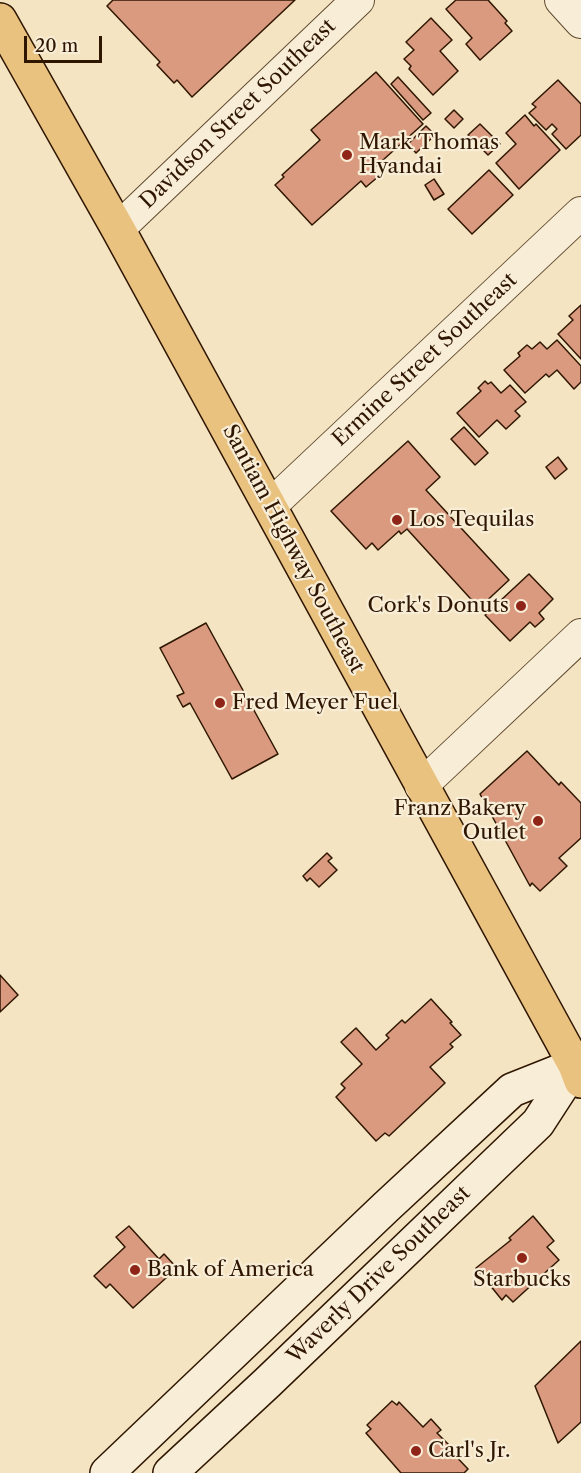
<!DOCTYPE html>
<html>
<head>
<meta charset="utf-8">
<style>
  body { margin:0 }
  #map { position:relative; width:581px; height:1473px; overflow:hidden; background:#f4e4c1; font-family:"Libre Caslon Text",serif }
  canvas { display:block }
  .scale { position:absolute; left:24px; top:36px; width:78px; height:27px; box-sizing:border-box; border:3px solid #2f1600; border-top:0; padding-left:8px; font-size:18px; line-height:21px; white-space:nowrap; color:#2f1600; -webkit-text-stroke:4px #f8edd7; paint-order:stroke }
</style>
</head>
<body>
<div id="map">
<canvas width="581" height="1473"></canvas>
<div class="scale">20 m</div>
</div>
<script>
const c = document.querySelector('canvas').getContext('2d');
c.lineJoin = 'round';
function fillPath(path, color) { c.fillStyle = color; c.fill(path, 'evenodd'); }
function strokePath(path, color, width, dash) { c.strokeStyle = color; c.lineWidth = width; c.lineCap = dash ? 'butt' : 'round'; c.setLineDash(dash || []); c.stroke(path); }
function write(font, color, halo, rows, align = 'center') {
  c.font = font + ' "Libre Caslon Text",serif'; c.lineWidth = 4.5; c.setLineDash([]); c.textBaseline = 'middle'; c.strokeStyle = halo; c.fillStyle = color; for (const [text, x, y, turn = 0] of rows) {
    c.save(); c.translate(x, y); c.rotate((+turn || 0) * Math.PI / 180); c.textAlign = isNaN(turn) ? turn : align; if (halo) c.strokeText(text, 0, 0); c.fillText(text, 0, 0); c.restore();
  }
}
const building = new Path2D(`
  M113 0H295L192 97 177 80 174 83 157 65 160 62 107 6Z
  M456 0H488L507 21 505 23 512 31 480 60 466 44 472 38 446 9Z
  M431 18 452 40 440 51 458 71 433 95 409 69 411 66 404 59 414 50 406 42Z
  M376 72 423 124 373 169 379 176 366 187 361 181 312 225 275 185 284 177 282 175 320 140 311 130Z
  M398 77 431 113 423 120 391 84Z
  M558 80 581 104V135L566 149 552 134 557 129 552 124 546 130 529 113 536 107 532 104Z
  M454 110 463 119 454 128 445 119Z
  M525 115 534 126 536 124 560 150 519 189 496 163 516 144 506 133Z
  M480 124 500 144 488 155 468 135Z
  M426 126 435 135 416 153 408 144Z
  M489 170 513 195 472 234 448 209Z
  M434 179 444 194 434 200 425 185Z
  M581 305V359L558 334 573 320 569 316Z
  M557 340 581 366V382L574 389 557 370 549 377 546 374 525 393 504 370 520 356 518 353 527 345 532 349 540 342 547 349Z
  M485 381 488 384 491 382 501 393 510 385 526 402 515 411 520 416 506 429 497 420 479 437 457 413 481 391 478 388Z
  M464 427 488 453 475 465 451 439Z
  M408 441 440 477 426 490 509 580 479 608 407 529 401 534 399 531 378 550 372 543 366 549 331 511Z
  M558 457 567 469 555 479 546 467Z
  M529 574 553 599 539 613 544 619 535 627 530 622 510 641 485 615Z
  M206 623 278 754 232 779 190 703 183 707 177 696 184 693 160 648Z
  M527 751 559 785 561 782 581 803V838L559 858 567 866 540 891 532 883 530 886 480 794Z
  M327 853 332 858 328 861 337 870 319 887 310 878 307 881 303 876Z
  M0 975 18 995 0 1012Z
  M431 999 452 1022 450 1023 461 1035 450 1044 453 1047 430 1067 445 1083 389 1136 385 1133 376 1141 336 1097 345 1088 341 1084 362 1064 341 1042 356 1028 376 1050 389 1038 386 1035 402 1020 405 1023Z
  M533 1216 554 1241 547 1247 559 1260 513 1302 506 1295 502 1300 476 1268 511 1240 509 1238Z
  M129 1226 159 1259 164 1254 177 1268 133 1308 110 1284 106 1288 94 1276 125 1247 116 1237Z
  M581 1341V1422L558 1443 535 1386Z
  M392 1401 397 1405 399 1402 423 1427 431 1419 441 1430 437 1433 449 1445 447 1447 468 1469 464 1473H401L366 1433 371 1429 367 1425Z`);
const street = new Path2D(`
  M561 0 581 22
  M118 229 358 0
  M270 506 581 213
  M421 786 581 635`);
const secondary = new Path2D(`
  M107 1473 386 1207 512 1090 575 1065
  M170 1473 267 1383 538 1123 577 1063`);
const primary = new Path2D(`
  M0 20 118 229 575 1065 581 1081`);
const markers = [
  [347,155,6,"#8f2418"],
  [397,520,6,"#8f2418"],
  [521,606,6,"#8f2418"],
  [220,703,6,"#8f2418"],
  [538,821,6,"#8f2418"],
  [522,1258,6,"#8f2418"],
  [135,1270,6,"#8f2418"],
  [416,1451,6,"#8f2418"]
];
const streetNames = [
  ["Davidson Street Southeast",238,114,-44],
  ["Ermine Street Southeast",425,360,-43],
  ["Santiam Highway Southeast",293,549,62],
  ["Waverly Drive Southeast",379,1275,-44]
];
const poiNames = [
  ["Mark Thomas",359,143],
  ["Hyandai",359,167],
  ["Los Tequilas",409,520],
  ["Cork's Donuts",509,606,"right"],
  ["Fred Meyer Fuel",232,703],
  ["Franz Bakery",526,809,"right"],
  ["Outlet",526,833,"right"],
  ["Bank of America",147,1270],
  ["Starbucks",522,1280,"center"],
  ["Carl's Jr.",428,1451]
];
fillPath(building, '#da9a7f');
strokePath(building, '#2f1600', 1.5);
strokePath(street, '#604a30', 34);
strokePath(secondary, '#2f1600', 36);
strokePath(primary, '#2f1600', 36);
strokePath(street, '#f8edd7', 32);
strokePath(secondary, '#f8edd7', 33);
strokePath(primary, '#eac280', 33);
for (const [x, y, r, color] of markers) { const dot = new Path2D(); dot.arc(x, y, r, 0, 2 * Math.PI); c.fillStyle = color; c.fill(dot); strokePath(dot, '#f8edd7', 2); }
write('21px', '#2f1600', '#f8edd7', streetNames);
write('21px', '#2f1600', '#f8edd7', poiNames, 'left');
</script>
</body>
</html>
